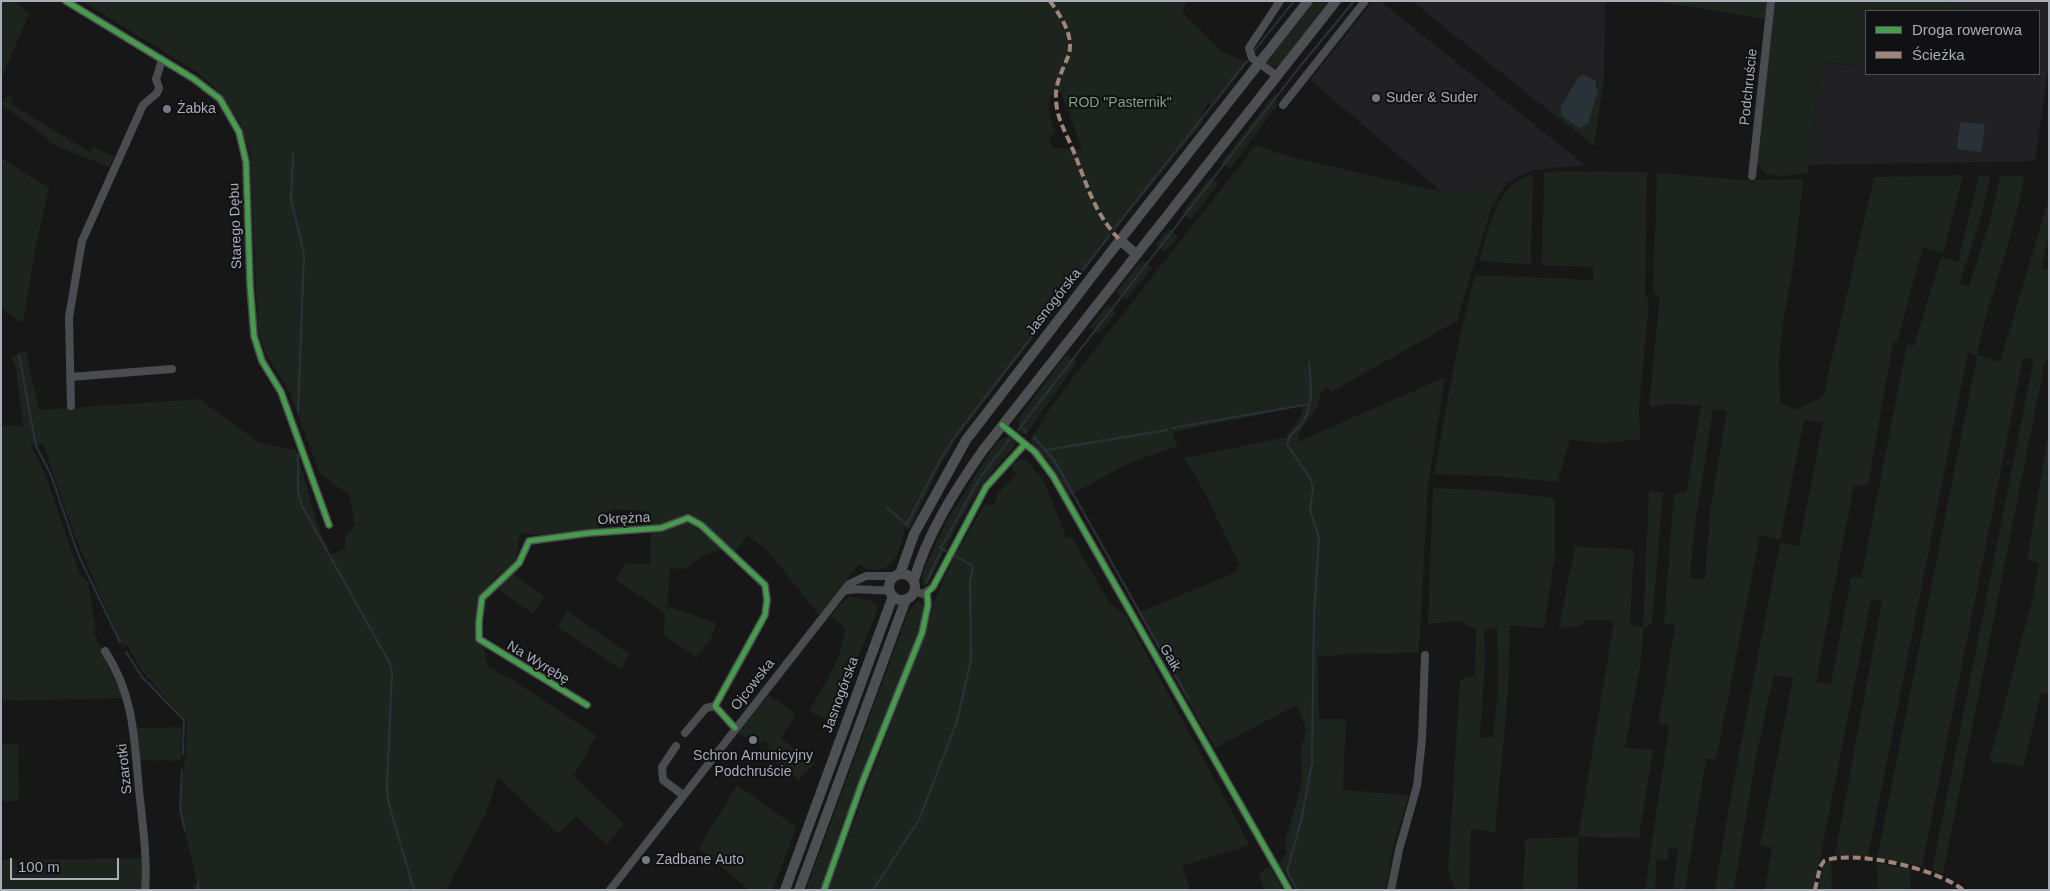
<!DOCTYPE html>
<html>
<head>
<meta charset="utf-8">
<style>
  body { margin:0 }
  #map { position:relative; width:2050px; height:891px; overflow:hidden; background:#171717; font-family:Arial,sans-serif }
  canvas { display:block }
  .frame { position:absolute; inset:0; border:2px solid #a8adb8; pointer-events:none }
  .legend { position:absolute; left:1865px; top:10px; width:175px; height:65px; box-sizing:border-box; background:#111113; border:1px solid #4d4f55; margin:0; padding:6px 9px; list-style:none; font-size:15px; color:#a8adb8 }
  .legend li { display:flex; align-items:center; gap:10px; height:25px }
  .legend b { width:25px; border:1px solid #4d4f55 }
  .scale { position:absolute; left:10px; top:858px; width:109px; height:22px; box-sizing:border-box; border:2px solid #a8adb8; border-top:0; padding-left:6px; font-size:15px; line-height:18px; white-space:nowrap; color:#a8adb8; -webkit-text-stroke:4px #111113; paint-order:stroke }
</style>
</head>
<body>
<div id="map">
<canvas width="2050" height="891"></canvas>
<div class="frame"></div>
<ul class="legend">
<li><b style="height:6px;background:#469c4c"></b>Droga rowerowa</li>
<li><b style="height:6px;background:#a18479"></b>Ścieżka</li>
</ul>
<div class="scale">100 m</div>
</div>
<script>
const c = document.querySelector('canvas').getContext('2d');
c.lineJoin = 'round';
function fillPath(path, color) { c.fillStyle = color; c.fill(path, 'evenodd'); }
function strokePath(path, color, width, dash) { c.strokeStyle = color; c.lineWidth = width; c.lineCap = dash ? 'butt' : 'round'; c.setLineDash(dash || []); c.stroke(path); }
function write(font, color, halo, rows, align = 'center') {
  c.font = font + ' Arial,sans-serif'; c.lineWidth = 4; c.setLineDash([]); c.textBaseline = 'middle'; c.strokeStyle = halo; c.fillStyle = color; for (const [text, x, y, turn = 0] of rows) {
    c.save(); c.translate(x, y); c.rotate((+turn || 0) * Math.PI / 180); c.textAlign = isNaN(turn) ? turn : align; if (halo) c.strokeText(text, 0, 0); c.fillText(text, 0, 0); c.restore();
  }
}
const built = new Path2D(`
  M1373 1H1380L1585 165 1534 170 1491 189 1472 192H1442L1310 80Z
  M1412 1H1605L1604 79 1580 71 1553 114Z
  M1934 1H2049V61L2035 161 1809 165 1821 62 1866 67V74H2039V11H1959L1960 4Z`);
const green = new Path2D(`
  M1 1H14L29 14 1 79Z
  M82 1H1187L1182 12 1224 53 1248 62 1215 105 1208 104 1201 114 1204 121 1122 221 957 438 943 460 909 530 905 527C901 543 897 571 874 570 869 570 863 566 859 564L819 615 768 551 748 535 736 551C713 549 702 554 685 569L670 568 667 606 716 623 713 635 697 658 664 635 665 613 616 580 626 563 650 564 651 532 645 511 613 509 600 518 597 529 538 535 520 533 516 561 495 578 479 598 476 614 475 638 484 649 488 667 513 680 597 736C587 749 583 763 573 776L624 824 607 845 576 816 558 834 498 777 486 813 446 890H194V883L197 884 180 810 187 732 186 720 141 670 128 646 123 647 74 534 43 444 31 445 46 477 80 575 88 582 96 630 93 631 126 698 1 701V426H23L16 369 11 357 26 350 39 410 199 399 260 443 296 450 320 532 331 554 345 549V537L355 525 349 495 320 474 289 390 265 353 258 329 250 153 239 120 215 88 197 72ZM1061 92 1082 149H1081L1052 148 1049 137 1055 132 1048 109 1050 96Z
  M1315 1H1329L1279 65 1272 67 1266 63Z
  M1653 1H1767L1765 19Z
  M1775 1H1934L1960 4 1959 11H1866V67L1821 62 1808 173C1787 175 1764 183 1755 159Z
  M1580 71 1604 79 1594 146 1553 114ZM1580 76 1597 83 1598 92 1592 112 1560 108Z
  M1276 92 1277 105 1230 169 1221 163Z
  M9 96 13 99 11 104 90 152 93 147 114 156 109 167 53 145 40 132 1 105 6 97Z
  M1256 145 1295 158 1442 192H1472L1507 183 1492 206 1457 321 1331 392 1328 387 1321 392 1318 406 1298 434 1300 441 1445 377 1428 486 1419 653 1349 654 1318 657 1319 719H1346L1343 790 1409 795 1393 848 1386 890H1296L1279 863 1286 853V838L1302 782 1301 750 1306 729 1297 705 1215 748 1138 613 1236 572 1240 566 1204 491 1184 458 1286 437C1292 428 1304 417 1302 406L1174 432 1173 435 1178 448H1171L1127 464 1069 496 1051 464 1032 444 1031 439 1047 413 1071 380Z
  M1 158 49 188 36 244 23 323 1 308Z
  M1558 171 1647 172 1645 295 1649 301 1639 409 1640 439 1605 443 1570 440 1557 482 1493 476 1434 474 1458 344 1475 275 1593 280V267L1542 265 1544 173Z
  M1657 173 1744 180 1803 179C1800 208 1797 238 1793 267 1785 315 1775 353 1781 403L1795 410 1823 397 1874 177 1963 175 1943 253 1923 247 1897 342H1893L1868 486 1854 485 1816 682 1831 684 1851 577 1861 578 1907 344 1914 346 1941 257 1958 262 1979 176H1990L1983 210 1960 283 1969 287 1991 217 2000 176H2024C2015 237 1989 294 1977 355L2000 362 2049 198V236L2041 268 2049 270V361H2045L1943 874 1932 870 2034 358H2023L1922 866 1877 859 1977 356 1968 352 1868 857 1835 855 1882 601 1871 600 1814 890H1765L1772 847 1760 845 1793 678 1774 675 1756 756 1734 890H1715L1733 784 1780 543 1799 546 1823 422 1804 420 1780 540 1760 535 1716 759H1706L1685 890H1673L1678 849 1669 848 1667 860 1657 859 1655 890H1645L1669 726 1658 723 1675 628 1673 624 1664 623 1674 493H1686L1701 406 1671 404 1649 407 1660 296 1653 294ZM1713 410H1727L1710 512 1705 579 1690 578 1694 532Z
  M1533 174 1531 265 1479 261C1489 230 1496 183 1533 174Z
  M1210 177 1219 183 1191 220 1182 213Z
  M1169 229 1178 237 1165 252 1155 244Z
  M1142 260 1152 268 1126 300 1116 292Z
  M1108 304 1116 313 1099 334 1090 327Z
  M1066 355 1077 362 1026 435 1019 432 1018 419Z
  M2049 429V694L2041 693 2023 767 2001 762 1992 763 1990 758 2032 601 2039 563 2027 560Z
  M1009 436 1016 442 1013 448C976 484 952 535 930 581L923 586 922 574 946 522 988 455 998 441Z
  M1026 459 1044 481 1066 537 1072 538 1110 603 1126 616 1250 845 1182 866 1190 890H828L924 636 936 597 952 561 985 504 993 506 998 493 1017 475 1010 465 1020 460Z
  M1433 488 1483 490 1555 498V555L1544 628 1510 625 1508 692 1495 832 1471 829 1469 890H1455L1448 871 1460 679 1475 676 1476 630 1461 621 1428 624ZM1497 627 1498 689 1493 737 1480 738 1485 662 1484 631Z
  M1649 491 1663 492 1652 624 1644 629 1640 666 1625 748 1653 750 1639 838 1578 837 1577 890H1523L1525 839 1578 837 1614 621 1587 620 1579 626 1559 628 1575 546 1634 550 1630 625 1643 627Z
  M511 573 544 596 533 614 499 590 498 587Z
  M849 597 873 601 878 609 831 722 809 711C825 684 842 659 845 628L831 616 841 603Z
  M918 602 924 604 925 607 920 631 822 890H806L909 610Z
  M567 611 630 654 621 669 558 628Z
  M769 695 796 714 781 738 814 764 799 780 764 753 770 746 764 740 761 743 750 734 745 738 738 733Z
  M182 727 181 761 140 760 136 728Z
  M1 744H18L19 801H1Z
  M737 785 796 827 773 890H749L699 848Z
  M141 858 142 890H1V860Z
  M1831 859 1832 890H1817L1822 868Z
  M1877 863 1910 869 1911 890H1878Z
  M1270 867 1283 890H1264L1259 873Z`);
const water = new Path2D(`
  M1583 75 1595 80 1598 92 1588 123 1579 128 1562 116 1560 108 1578 78Z
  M1960 122 1985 124 1981 152 1957 149Z`);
const stream = new Path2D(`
  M1254 51 1294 1
  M293 154 291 200 304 254 298 413
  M1115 228 1247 61
  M19 355 36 446 51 475 78 554 120 642
  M1021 427 1026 432
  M1172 428 1310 404
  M1018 430 1301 65 1354 1
  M1034 437 1054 460 1188 698
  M1046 450 1167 430
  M298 455V491L302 506 389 662 392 671 387 786 388 801 414 890
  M887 508 909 526
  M907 524 935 469 953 439 1109 236
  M939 547 946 551
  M941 548 979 479 1009 440
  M926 583 942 549
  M126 652 142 677 184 720 183 754
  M182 770 180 809 185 831
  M198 883V890
  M873 890 919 820 957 721 971 660 970 582 973 566 954 555
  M1297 890 1287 871 1301 821 1312 763 1314 615 1319 538 1310 511 1313 489 1310 478 1287 444C1288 435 1295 432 1301 425 1314 407 1311 384 1309 363`);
const minor = new Path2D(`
  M66 1 194 79 220 99 239 132 246 162 250 284 254 336 262 361 281 392 329 525
  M1277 76 1252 58 1249 48 1280 1
  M1283 105 1365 1
  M1752 176 1771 1
  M70 377 172 369
  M71 406 69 317 82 241 143 105 157 93 159 88 156 79 162 60
  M1002 425 1035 452 1053 476 1289 890
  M844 591C860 586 873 592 890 590
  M915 591 923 594 933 587 986 487 1025 444
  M105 651C132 692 134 732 138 779 141 816 148 853 145 890
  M587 705 479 639V621L482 598 519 563 529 541 589 533 661 528 688 518 701 525 765 585 767 600 765 615 715 706 735 728
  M685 733 706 708 715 706
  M676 746 662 767 663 780 683 795
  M610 890 849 584 866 576H895
  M824 890 862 783 922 633 928 605 927 593
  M1391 890 1399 850 1417 786 1422 739 1425 655`);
const major = new Path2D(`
  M1120 240 1136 254
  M900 574 914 534 966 440 1120 240 1308 1
  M889 587a13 13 0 1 1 26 0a13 13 0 1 1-26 0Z
  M914 580C927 534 955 490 983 450L1336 1
  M785 890 893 596
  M799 890 906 599`);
const quiet = new Path2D(`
  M1050 1C1060 15 1074 35 1069 54 1064 68 1055 82 1056 98 1056 116 1064 129 1071 145 1085 178 1093 213 1120 240
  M1815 890 1820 867 1824 861C1854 849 1938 869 1963 890`);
const cycleway = new Path2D(`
  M66 1 194 79 220 99 239 132 246 162 250 284 254 336 262 361 281 392 329 525
  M1002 425 1035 452 1053 476 1289 890
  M587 705 479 639V621L482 598 519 563 529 541 589 533 661 528 688 518 701 525 765 585 767 600 765 615 715 706 735 728
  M824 890 862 783 922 633 928 605 927 593 933 587 986 487 1025 444`);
const markers = [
  [1376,98,5,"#757880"],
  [167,109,5,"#757880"],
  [753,740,5,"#757880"],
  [646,860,5,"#757880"]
];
const streetNames = [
  ["Podchruście",1749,87,-84],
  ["Starego Dębu",236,226,-92],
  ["Jasnogórska",1054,302,-52],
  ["Okrężna",624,519,-3],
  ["Gaik",1170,658,60],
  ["Na Wyrębę",538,663,31],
  ["Ojcowska",753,685,-52],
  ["Jasnogórska",841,695,-70],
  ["Szarotki",125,769,-96]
];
const poiNames = [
  ["Suder & Suder",1386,98],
  ["Żabka",177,109],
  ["Schron Amunicyjny",753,756,"center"],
  ["Podchruście",753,772,"center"],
  ["Zadbane Auto",656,860]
];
const parkNames = [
  ["ROD \"Pasternik\"",1120,103]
];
fillPath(built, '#212123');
fillPath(green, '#1d241e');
fillPath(water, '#2a3239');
strokePath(stream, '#2a3239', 2);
strokePath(minor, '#4b4c50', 8);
strokePath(major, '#4d4f52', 10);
strokePath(quiet, '#a18479', 4, [8, 4]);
strokePath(cycleway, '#469c4c', 5);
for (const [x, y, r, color] of markers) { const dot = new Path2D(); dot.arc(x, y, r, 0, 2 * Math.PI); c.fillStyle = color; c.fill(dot); strokePath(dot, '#111113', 2); }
write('14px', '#a8adb8', '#111113', streetNames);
write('14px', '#a8adb8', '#111113', poiNames, 'left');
write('14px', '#7fa381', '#111113', parkNames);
</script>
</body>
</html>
